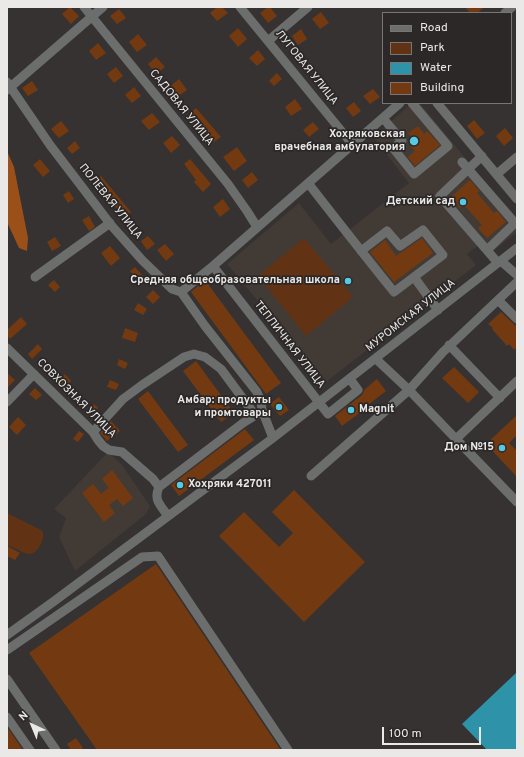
<!DOCTYPE html>
<html>
<head>
<meta charset="utf-8">
<style>
  body { margin:0 }
  #map { position:relative; width:524px; height:757px; overflow:hidden; background:#353231; font-family:Overpass,sans-serif }
  canvas { display:block }
  .frame { position:absolute; inset:0; border:8px solid #ebe9e8; pointer-events:none }
  .legend { position:absolute; left:382px; top:12px; width:130px; height:92px; box-sizing:border-box; background:#2b2827; border:1px solid #787574; margin:0; padding:5px 7px; list-style:none; font-size:12px; color:#ebe9e8 }
  .legend li { display:flex; align-items:center; gap:8px; height:20px }
  .legend b { width:20px; border:1px solid #787574 }
  .north { position:absolute; left:12px; top:705px; width:40px; height:40px; -webkit-text-stroke:3px #2b2827; paint-order:stroke; rotate:316deg; font-size:11px; font-weight:700; line-height:16px; text-align:center; color:#ebe9e8 }
  .north::after { content:''; display:block; margin:auto; width:14px; height:18px; background:#ebe9e8; clip-path:polygon(50% 0,100% 100%,50% 72%,0 100%) }
  .scale { position:absolute; left:382px; top:727px; width:99px; height:18px; box-sizing:border-box; border:2px solid #ebe9e8; border-top:0; padding-left:5px; font-size:12px; line-height:14px; white-space:nowrap; color:#ebe9e8; -webkit-text-stroke:3px #2b2827; paint-order:stroke }
</style>
</head>
<body>
<div id="map">
<canvas width="524" height="757"></canvas>
<div class="frame"></div>
<ul class="legend">
<li><b style="height:5px;background:#6c6e6e"></b>Road</li>
<li><b style="height:11px;background:#613314"></b>Park</li>
<li><b style="height:11px;background:#2e92a8"></b>Water</li>
<li><b style="height:11px;background:#733a11"></b>Building</li>
</ul>
<div class="north">N</div>
<div class="scale">100 m</div>
</div>
<script>
const c = document.querySelector('canvas').getContext('2d');
c.lineJoin = 'round';
function fillPath(path, color) { c.fillStyle = color; c.fill(path, 'evenodd'); }
function strokePath(path, color, width, dash) { c.strokeStyle = color; c.lineWidth = width; c.lineCap = dash ? 'butt' : 'round'; c.setLineDash(dash || []); c.stroke(path); }
function write(font, color, halo, rows, align = 'center') {
  c.font = font + ' Overpass,sans-serif'; c.lineWidth = 3.5; c.setLineDash([]); c.textBaseline = 'middle'; c.strokeStyle = halo; c.fillStyle = color; for (const [text, x, y, turn = 0] of rows) {
    c.save(); c.translate(x, y); c.rotate((+turn || 0) * Math.PI / 180); c.textAlign = isNaN(turn) ? turn : align; if (halo) c.strokeText(text, 0, 0); c.fillText(text, 0, 0); c.restore();
  }
}
const built = new Path2D(`
  M412 103H420L517 221V232L488 255 479 245 467 254 476 265 326 382 227 264 299 203 331 244 409 183 373 137Z
  M108 452 122 465 150 506 146 514 75 571 59 537 66 518 54 509Z`);
const green = new Path2D(`
  M304 238 353 297 306 336 258 276Z
  M7 513 41 530C43 532 43 531 43 535 44 541 37 554 30 554 24 554 13 547 7 545Z`);
const forest = new Path2D(`
  M7 151 14 167 28 238 27 251 19 248 7 222Z`);
const water = new Path2D(`
  M517 672V750H487L462 724Z`);
const building = new Path2D(`
  M70 7 79 16 71 24 62 14Z
  M217 7H222L228 13 217 21 210 13Z
  M268 7H270L277 16 268 23 260 13Z
  M465 7H485L477 13H470Z
  M119 9 126 18 117 24 110 16Z
  M321 12 329 23 320 29 312 19Z
  M238 28 247 39 238 47 229 36Z
  M301 29 307 39 298 45 292 36Z
  M138 34 147 45 137 52 129 42Z
  M98 43 106 53 96 60 89 51Z
  M258 50 265 59 257 66 249 58Z
  M156 57 165 67 156 74 148 64Z
  M116 67 123 76 114 83 107 74Z
  M277 73 282 79 274 86 269 81Z
  M179 79 187 90 176 98 168 88Z
  M32 81 38 90 28 96 22 88Z
  M134 87 141 96 132 103 125 95Z
  M373 89 380 97 370 104 363 96Z
  M295 99 302 109 291 116 285 107Z
  M354 102 361 111 353 117 346 108Z
  M196 108 221 137 212 143 202 130 199 133 186 117Z
  M152 113 160 122 149 130 141 121Z
  M474 120 485 133 477 139 467 126Z
  M61 121 69 131 59 138 51 129Z
  M313 122 319 129 309 137 303 130Z
  M418 126 424 134 427 131 440 145 415 166 408 157 415 151 410 145 415 141 408 133Z
  M505 128 513 138 504 146 496 136Z
  M172 136 180 145 171 153 163 143Z
  M75 141 80 148 72 154 67 148Z
  M237 147 247 161 234 171 223 157Z
  M40 159 50 171 43 177 33 165Z
  M190 159 211 184 203 192 194 182 196 180 184 164Z
  M252 172 258 180 248 188 242 180Z
  M101 176 131 212 124 217 94 182Z
  M470 180 479 191 477 193 494 213 497 211 506 222 487 238 478 228 482 225 464 205 460 208 451 197Z
  M69 191 74 199 68 203 63 195Z
  M223 199 230 209 220 217 213 207Z
  M89 216 95 227 89 231 82 220Z
  M148 236 155 244 147 250 141 241Z
  M55 237 61 246 52 251 47 242Z
  M422 238 433 253 394 282 370 252 385 240 396 256Z
  M165 244 174 254 166 261 157 250Z
  M110 246 120 258 111 266 101 253Z
  M135 267 142 275 137 279 130 271Z
  M54 280 60 287 55 292 48 285Z
  M205 280 281 383 266 394 191 292Z
  M153 290 160 297 153 304 146 297Z
  M138 303 147 309 143 315 134 310Z
  M501 312 517 327V347L514 350 509 344 507 346 492 329 493 328 488 324Z
  M21 317 27 324 10 339 7 335V330Z
  M125 328 138 333 135 342 122 338Z
  M38 344 42 349 32 359 28 354Z
  M119 359 128 363 125 369 117 365Z
  M196 361 234 413 221 422 183 371Z
  M454 367 479 392 468 403 442 378Z
  M7 373 15 380 7 388Z
  M65 374 71 381 64 389 57 382Z
  M377 379 386 391 368 405 369 406 342 426 335 416 362 395 365 389Z
  M110 380 119 384 116 390 107 387Z
  M35 388 42 395 36 400 29 394Z
  M148 391 188 445 178 452 138 399Z
  M279 397 289 410 280 416 270 404Z
  M94 404 98 408 90 417 87 413Z
  M517 415V435L509 443 517 451V477L486 444Z
  M18 417 26 425 17 435 9 427Z
  M111 421 120 431 107 441 100 433Z
  M245 429 254 440 179 496 171 485Z
  M79 431 84 434 78 442 73 439Z
  M112 470 133 498 123 506 117 499 109 505 115 513 104 522 82 493 93 484 101 494 109 488 102 479Z
  M294 490 365 562 304 622 219 536 244 512 279 547 293 533 272 512Z
  M7 546 20 553 15 560 7 556Z
  M156 564 280 749V750H97L29 653Z
  M7 727 23 750H7Z
  M76 738 83 748 80 750H71L67 744Z`);
const minor = new Path2D(`
  M84 7 228 184 247 211 257 227
  M240 7 352 144
  M505 13 512 7
  M268 41 308 7
  M7 82 50 145 111 225 142 260 172 289 181 292
  M7 90 103 7
  M437 103 517 199
  M383 118 402 141 393 148 414 174 448 146 412 103
  M482 156 440 196 498 263
  M462 162 515 223 487 250
  M497 174 517 157
  M308 183C336 219 365 256 394 292L443 255 423 230 400 246 387 231 361 251
  M501 261 517 275
  M213 266 328 414 358 390 350 379
  M35 277 110 223
  M414 277 438 310
  M181 292 213 266 400 103
  M181 292 205 326 257 392 261 401 262 410 273 438
  M498 300 517 319
  M449 345 500 398
  M7 348 93 432 98 440 103 446 109 450 122 452 153 479 159 487C153 501 161 505 168 516
  M376 359 409 390 456 439 517 381
  M7 402 34 374
  M93 432 123 399 142 385 184 357 194 354 205 357 221 369 255 415
  M456 439 517 502
  M311 476 409 390 443 352 517 282
  M159 487 243 423 259 413
  M7 635 53 602 273 438 517 248
  M7 650 142 557 158 556 288 750
  M7 679 56 750
  M7 717 30 750`);
const markers = [
  [414,141,5,"#58c9e3"],
  [463,202,4,"#58c9e3"],
  [348,281,4,"#58c9e3"],
  [279,407,4,"#58c9e3"],
  [351,410,4,"#58c9e3"],
  [502,448,4,"#58c9e3"],
  [180,485,4,"#58c9e3"]
];
const streetNames = [
  ["ЛУГОВАЯ УЛИЦА",306,68,51],
  ["САДОВАЯ УЛИЦА",181,108,51],
  ["ПОЛЕВАЯ УЛИЦА",110,202,51],
  ["МУРОМСКАЯ УЛИЦА",411,316,-38],
  ["ТЕПЛИЧНАЯ УЛИЦА",289,345,52],
  ["СОВХОЗНАЯ УЛИЦА",76,399,45]
];
const poiNames = [
  ["Хохряковская",405,135],
  ["врачебная амбулатория",405,148],
  ["Детский сад",455,202],
  ["Средняя общеобразовательная школа",340,281],
  ["Амбар: продукты",271,401],
  ["и промтовары",271,414],
  ["Magnit",359,410,"left"],
  ["Дом №15",494,448],
  ["Хохряки 427011",188,485,"left"]
];
fillPath(built, '#423a35');
fillPath(green, '#613314');
fillPath(forest, '#9b501a');
fillPath(water, '#2e92a8');
fillPath(building, '#733a11');
strokePath(minor, '#6c6e6e', 9);
for (const [x, y, r, color] of markers) { const dot = new Path2D(); dot.arc(x, y, r, 0, 2 * Math.PI); c.fillStyle = color; c.fill(dot); strokePath(dot, '#2b2827', 1.5); }
write('11px', '#ebe9e8', '#2b2827', streetNames);
write('bold 11px', '#ebe9e8', '#2b2827', poiNames, 'right');
</script>
</body>
</html>
